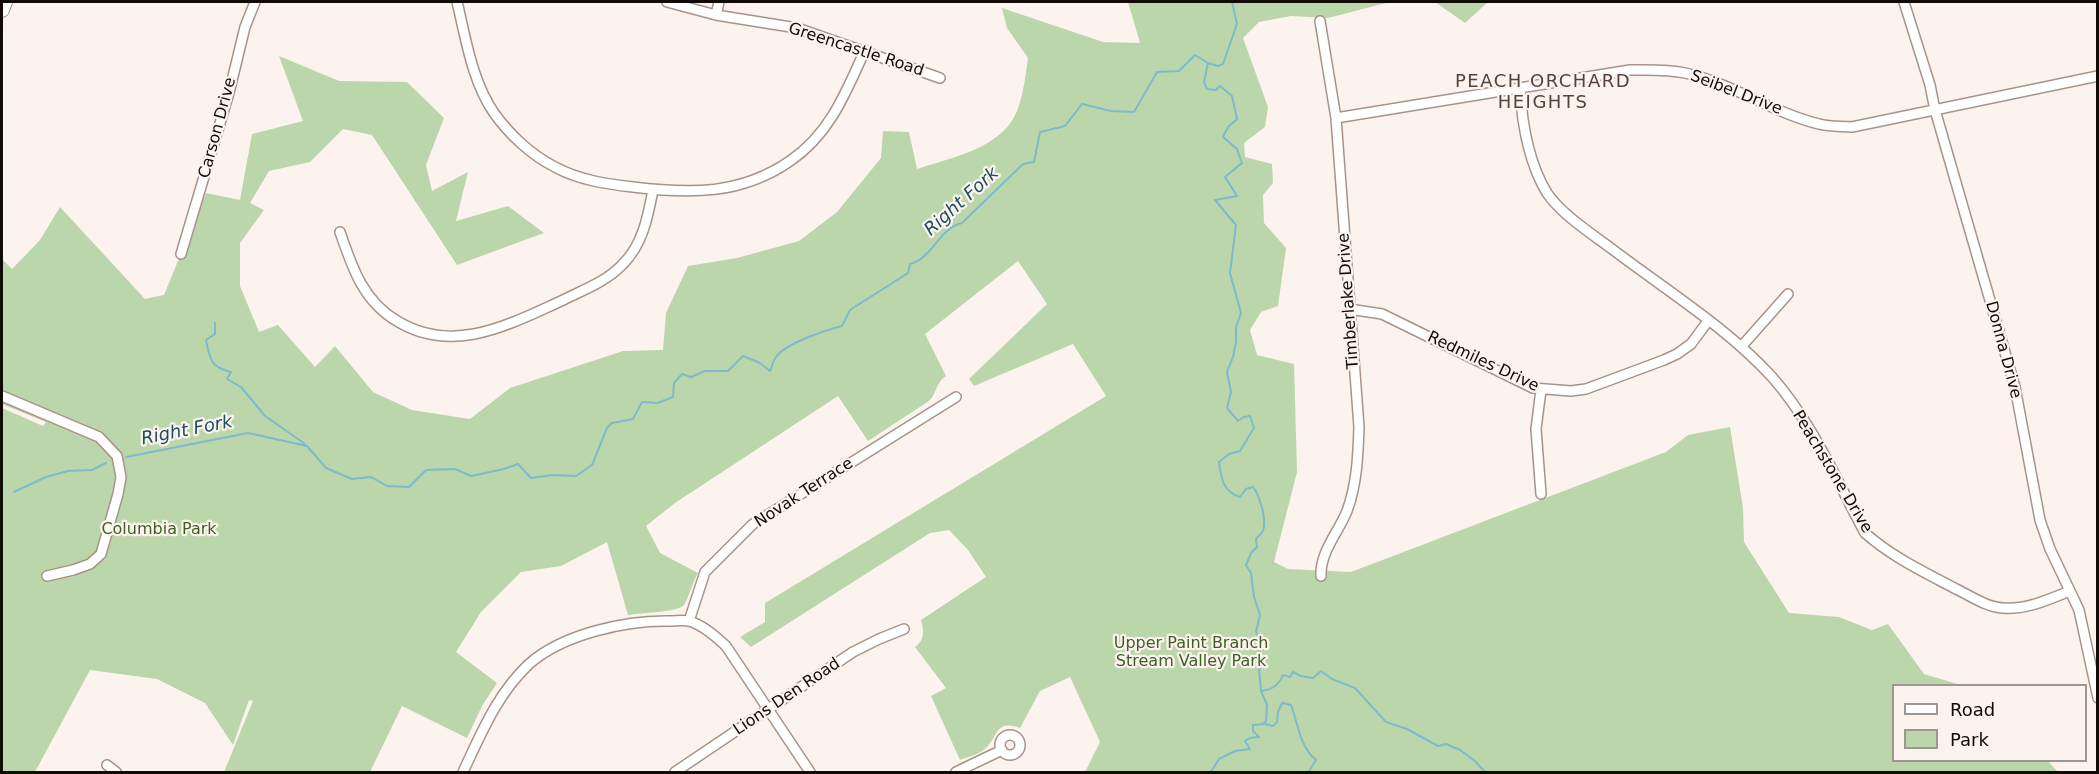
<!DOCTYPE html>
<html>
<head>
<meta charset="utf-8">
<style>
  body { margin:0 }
  #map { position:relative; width:2099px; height:774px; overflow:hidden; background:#fcf3ee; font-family:"DejaVu Sans",sans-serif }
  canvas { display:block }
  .frame { position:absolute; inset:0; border:3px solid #110a07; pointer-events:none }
  .legend { position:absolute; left:1892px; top:684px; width:195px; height:78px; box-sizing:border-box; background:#fcf3ee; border:2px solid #9e9692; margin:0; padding:8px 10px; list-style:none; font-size:18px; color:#110a07 }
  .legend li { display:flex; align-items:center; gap:12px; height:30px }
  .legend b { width:30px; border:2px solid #9e9692 }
</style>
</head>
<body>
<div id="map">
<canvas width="2099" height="774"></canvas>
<div class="frame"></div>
<ul class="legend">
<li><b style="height:8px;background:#fff"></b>Road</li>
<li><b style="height:16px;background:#bcd6ab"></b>Park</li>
</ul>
</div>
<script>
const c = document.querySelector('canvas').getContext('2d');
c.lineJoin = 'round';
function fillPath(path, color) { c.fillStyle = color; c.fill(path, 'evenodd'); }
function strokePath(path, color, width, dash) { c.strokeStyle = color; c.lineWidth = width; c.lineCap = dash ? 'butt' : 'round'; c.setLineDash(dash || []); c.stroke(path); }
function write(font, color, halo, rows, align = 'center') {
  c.font = font + ' "DejaVu Sans",sans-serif'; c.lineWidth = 4.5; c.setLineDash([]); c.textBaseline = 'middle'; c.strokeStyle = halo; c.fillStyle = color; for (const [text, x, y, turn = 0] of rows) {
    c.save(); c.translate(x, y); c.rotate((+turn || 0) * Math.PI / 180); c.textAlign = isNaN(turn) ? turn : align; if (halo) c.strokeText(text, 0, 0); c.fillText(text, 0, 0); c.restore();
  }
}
const green = new Path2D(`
  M1128 2H1390L1328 18 1291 16 1259 22 1243 38 1268 107 1265 127 1244 143 1245 157 1272 164 1273 183 1263 195 1264 223 1286 248 1278 306 1261 312 1250 330 1257 355 1294 364 1297 472 1274 562 1288 569 1351 572 1666 452 1688 435 1730 427 1743 508 1744 542 1789 613 1839 617 1872 630 1888 624 1924 674 1961 685 1894 686V760L2048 761 2057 771 2056 772H1085L1100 742 1070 677 1040 691 1020 728C995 719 998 737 986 748 980 754 968 757 960 760L931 696 946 688 915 647C925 640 924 630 921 620L986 577 968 550 949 530 930 533 751 647 740 637 765 622V603L1106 396 1073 344 974 386 969 379 1047 304 1018 261 925 334 946 376C936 382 937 393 929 401L868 441 838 396 675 503 646 526 660 553 698 573C693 581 688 600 684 605 679 612 640 613 628 615L607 542 561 566 521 572 481 612 456 652 497 683 482 706 467 738 402 706 370 772H224L253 701 249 700 233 745 205 703 157 679 90 670 35 772H2V408L43 426 46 422 2 404V259L12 269 40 240 60 207 145 299 164 295 206 193 240 200 252 134 303 121 279 56 339 81 407 82 444 118 426 165 432 191 468 172 456 221 508 206 544 233 457 265 372 135 343 129 310 162 269 171 250 203 264 210 240 243V286L259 332 278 325 315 367 335 346 373 392 412 410 470 419 510 388 623 351 663 350 666 313 688 266 737 258 799 241 837 212 881 158 883 131 909 132 917 169C947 159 988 151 1009 125 1022 109 1025 79 1028 58L1007 28 1002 8 1103 42 1140 43Z
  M1435 2H1488L1465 23Z`);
const stream = new Path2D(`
  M1208 63 1204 82 1207 89 1216 90 1220 86 1232 96 1237 119 1228 127 1223 137 1237 149 1242 163 1225 177 1237 196 1215 200 1236 225 1230 273 1241 313 1236 327V342L1233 357 1227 372 1231 392 1227 408 1238 421 1244 417 1250 416 1254 428 1240 451 1229 454 1219 462C1221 478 1223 492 1240 497L1246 489 1253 487C1260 496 1267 520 1263 531 1261 534 1258 536 1256 539L1257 547 1251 553 1246 565 1251 573 1254 597 1260 615 1256 632 1260 639 1259 668 1261 691 1267 705 1266 721 1263 724 1253 725V731L1259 737 1250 738 1245 741 1250 749 1235 751 1219 759 1211 772
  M215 323V334L206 340C210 359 210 367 231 372L227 379 241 387 265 416 305 444
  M126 457 248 433 307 446 326 468 352 479 371 477 387 486 409 487 426 470 455 469 471 476 504 469 518 464 531 478 553 475 576 476 592 465 607 428 612 423 633 419 642 402 657 403 673 397 674 383 682 374 691 377 705 371H728L743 356 760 363 770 371C772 367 773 361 776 357 786 343 826 330 842 326L850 310 908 273 910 264C933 258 938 229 962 223L1023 164 1034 162 1040 132 1065 126 1082 104 1111 111 1134 112 1157 72 1179 71 1195 55 1208 63 1218 66 1223 64 1237 24 1232 2
  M14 492 46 477 68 471 92 470 106 463
  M1261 691C1272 690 1279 685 1283 675L1290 677 1293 672 1301 676 1313 678 1321 671 1332 679 1355 688 1386 722 1407 729 1438 746 1446 744 1460 750 1475 761 1485 772
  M1265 724 1273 726 1277 722 1278 712 1282 703 1291 705C1298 724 1300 747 1316 760L1309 771 1310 772`);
const street = new Path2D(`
  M457 2C466 39 472 81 494 113 509 134 531 155 555 167 579 180 606 184 633 187 690 194 741 195 790 161 830 134 846 92 865 50
  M667 2 716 15 797 28 940 78
  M1904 2 1930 85 1935 110 2015 387 2040 520 2050 549 2079 610 2098 698
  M716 15 719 2
  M1320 21 1336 118 1359 427C1358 456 1357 484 1347 511 1338 533 1320 552 1321 576
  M1520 88C1522 124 1528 162 1547 193 1561 214 1592 234 1612 249 1666 290 1726 327 1772 377 1812 422 1837 481 1865 533 1892 557 1924 572 1956 589 1971 596 1986 607 2003 608 2027 610 2049 599 2070 591
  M1336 118 1630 70C1648 70 1667 69 1685 73 1732 83 1773 113 1819 124 1830 127 1841 126 1852 127L2098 76
  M340 232C352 267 363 301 397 321 453 355 508 325 561 301 583 290 606 282 623 264 643 244 648 216 653 190
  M181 254 229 93 245 27 255 2
  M1349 309 1382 314 1533 388 1571 391 1586 389 1664 360 1677 354 1691 344 1708 321
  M1741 347 1788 294
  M2 396 99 437 117 456 121 477 118 494 101 554 90 564 73 570 47 576
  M1541 494 1536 429 1541 390
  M689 621 705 572 753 524 956 397
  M1000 745a10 10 0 1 1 20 0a10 10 0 1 1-20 0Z
  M107 765 116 772
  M463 772C481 734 497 694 529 664 563 634 626 620 670 621 676 621 683 620 689 621 703 625 716 637 726 646L810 772
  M675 772 853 652 879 639 904 629
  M956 772 1002 750`);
const secondary = new Path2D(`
  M2 10 5 2`);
const streetNames = [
  ["Greencastle Road",856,50,18],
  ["Seibel Drive",1736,93,21],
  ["Carson Drive",218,128,-75],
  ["Timberlake Drive",1349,301,-94],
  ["Donna Drive",2003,350,75],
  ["Redmiles Drive",1483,362,25],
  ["Peachstone Drive",1832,472,59],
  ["Novak Terrace",804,493,-33],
  ["Lions Den Road",787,697,-34]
];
const parkNames = [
  ["Columbia Park",159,530],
  ["Upper Paint Branch",1191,644],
  ["Stream Valley Park",1191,662]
];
const neighbourhoodNames = [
  ["PEACH ORCHARD",1543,82],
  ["HEIGHTS",1543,103]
];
const waterNames = [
  ["Right Fork",962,202,-42],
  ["Right Fork",187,431,-11]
];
fillPath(green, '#bcd6ab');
strokePath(stream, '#7dbacb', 2);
strokePath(street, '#a99389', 12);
strokePath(secondary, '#a99389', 16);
strokePath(street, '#fff', 9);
strokePath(secondary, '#fff', 14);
write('16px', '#110a07', '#fcf3ee', streetNames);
write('16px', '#3d5f23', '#fcf3ee', parkNames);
c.letterSpacing = '1.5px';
write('18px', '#55423a', '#fcf3ee', neighbourhoodNames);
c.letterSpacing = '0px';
write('italic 18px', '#1c4f5d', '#fcf3ee', waterNames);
</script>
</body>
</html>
